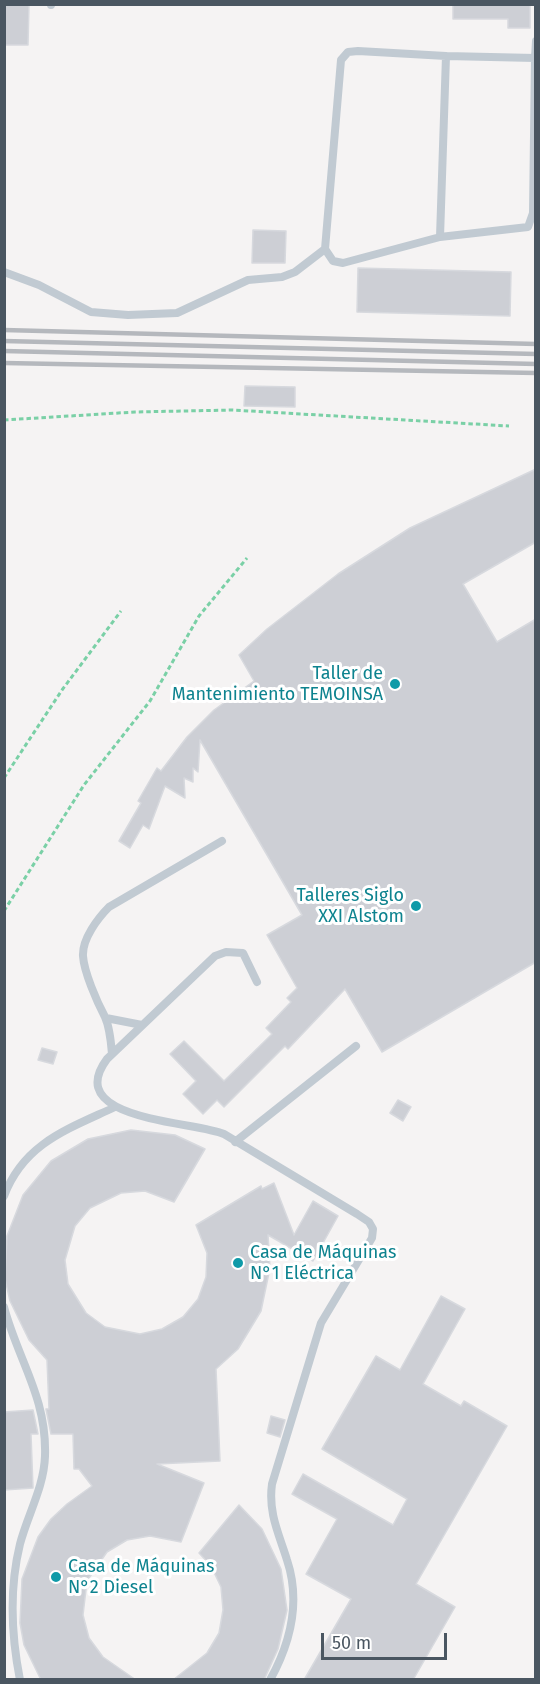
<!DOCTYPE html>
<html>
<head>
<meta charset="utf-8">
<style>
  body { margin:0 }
  #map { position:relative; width:540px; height:1684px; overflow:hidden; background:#f5f3f3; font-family:"Fira Sans",sans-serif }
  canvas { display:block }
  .frame { position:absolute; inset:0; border:6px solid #4a5661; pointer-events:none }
  .scale { position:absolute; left:321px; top:1633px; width:126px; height:27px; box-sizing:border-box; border:3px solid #4a5661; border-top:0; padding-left:8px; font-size:18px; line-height:21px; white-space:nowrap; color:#4a5661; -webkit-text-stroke:4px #fff; paint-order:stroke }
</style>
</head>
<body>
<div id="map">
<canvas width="540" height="1684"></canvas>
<div class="frame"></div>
<div class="scale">50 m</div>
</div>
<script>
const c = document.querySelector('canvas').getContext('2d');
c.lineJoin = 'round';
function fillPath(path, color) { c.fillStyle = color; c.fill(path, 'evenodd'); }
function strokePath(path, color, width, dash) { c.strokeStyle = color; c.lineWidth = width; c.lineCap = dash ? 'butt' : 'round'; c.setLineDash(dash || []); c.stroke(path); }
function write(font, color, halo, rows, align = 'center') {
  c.font = font + ' "Fira Sans",sans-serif'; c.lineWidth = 6; c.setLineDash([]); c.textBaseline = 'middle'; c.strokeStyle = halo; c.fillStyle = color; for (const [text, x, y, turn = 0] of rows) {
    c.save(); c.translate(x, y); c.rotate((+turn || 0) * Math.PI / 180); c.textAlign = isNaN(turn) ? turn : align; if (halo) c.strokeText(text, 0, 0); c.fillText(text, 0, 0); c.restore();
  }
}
const building = new Path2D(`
  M4 4H29L28 45H4Z
  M453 4H530V28H508V19H453Z
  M253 230 286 231 285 263H252Z
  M358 268 511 272 510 316 357 312Z
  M245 386 295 387V407L244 406Z
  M536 469V542L463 584 497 642 536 619V962L382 1052 345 989 288 1049 285 1046 224 1107 217 1100 203 1114 183 1094 196 1081 170 1054 184 1041 224 1081 272 1034 266 1028 291 1002 287 998 297 988 267 935 302 915 200 740 198 772 193 768V782L184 778 185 798 165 786 149 829 143 825 130 848 119 841 141 803 138 801 157 768 161 771 187 737 214 710 254 681 239 655 267 629 338 574 410 528Z
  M42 1048 57 1052 53 1064 38 1060Z
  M398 1100 411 1107 403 1121 390 1113Z
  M131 1130 175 1135 205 1149 174 1202 145 1191 121 1193 90 1208 75 1226 65 1260 68 1284 86 1313 105 1327 140 1334 162 1329 183 1317 198 1299 206 1277 207 1253 196 1225 261 1186 262 1189 274 1183 294 1235 313 1201 338 1216 313 1261 268 1235 270 1268 261 1311 238 1349 216 1369 220 1461 157 1464 204 1483 181 1542 150 1536 127 1540 107 1552 87 1581 83 1615 89 1638 103 1657 136 1680H41L24 1645 20 1623 22 1579 38 1537 51 1519 67 1504 92 1486 79 1469H74L73 1434H51L46 1409H49L47 1360 29 1340 10 1301 5 1279 7 1236 23 1195 51 1161 88 1139Z
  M441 1296 465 1309 423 1384 461 1406 464 1401 507 1426 416 1584 455 1607 413 1680H304L351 1599 306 1574 337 1519 292 1494 303 1474 393 1525 407 1499 322 1449 376 1356 400 1370Z
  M33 1410 38 1434H31L33 1488 4 1490V1412Z
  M271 1416 285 1420 280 1437 267 1433Z
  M239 1505 262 1529 281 1569 287 1610 278 1649 264 1680H173L207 1653 219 1633 223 1610 221 1587 211 1566 199 1553Z`);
const path = new Path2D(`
  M4 420 135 412 232 410 509 426
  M4 778 62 690 121 611
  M4 911 84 785 150 701 199 616 247 558`);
const lane = new Path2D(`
  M51 5V4
  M535 58 536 41
  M325 249 333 261 343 263 440 237 528 227 533 213 535 58 446 56 440 237
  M4 272 39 285 91 312 128 315 177 313 248 280 282 277 295 272 325 249 341 60 348 52 358 51 446 56
  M257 982 243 953 226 952 215 956 107 1059C61 1121 195 1121 224 1134L357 1214 369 1222 373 1229 372 1238 321 1323 272 1484C268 1513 279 1534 287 1560 301 1602 291 1642 270 1680
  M106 1018 142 1025
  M112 1054C111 1042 110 1028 105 1017 97 1002 84 972 83 956 82 939 98 918 109 907L222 841
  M235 1142 356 1046
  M4 1196C24 1143 68 1129 115 1107
  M4 1307C18 1360 47 1397 45 1456 44 1487 28 1514 20 1544 9 1589 11 1634 20 1680`);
const rail = new Path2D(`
  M4 330 536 344
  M4 341 536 354
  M4 351 536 364
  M4 363 536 373`);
const markers = [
  [395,684,6,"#0f9aa8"],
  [416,906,6,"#0f9aa8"],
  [238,1263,6,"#0f9aa8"],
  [56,1577,6,"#0f9aa8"]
];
const cultureNames = [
  ["Taller de",383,674],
  ["Mantenimiento TEMOINSA",383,695],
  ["Talleres Siglo",404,896],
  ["XXI Alstom",404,917],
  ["Casa de Máquinas",250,1253,"left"],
  ["N°1 Eléctrica",250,1274,"left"],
  ["Casa de Máquinas",68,1567,"left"],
  ["N°2 Diesel",68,1588,"left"]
];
fillPath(building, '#cdcfd5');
strokePath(building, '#d7d9de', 1.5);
strokePath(path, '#7ad0a6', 3, [4.5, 3]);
strokePath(lane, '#c1cad2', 8);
strokePath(rail, '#b5b8bd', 4.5);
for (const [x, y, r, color] of markers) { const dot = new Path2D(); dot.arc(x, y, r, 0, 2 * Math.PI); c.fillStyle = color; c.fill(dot); strokePath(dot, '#fff', 2); }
write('18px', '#0d838f', '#fff', cultureNames, 'right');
</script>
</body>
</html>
